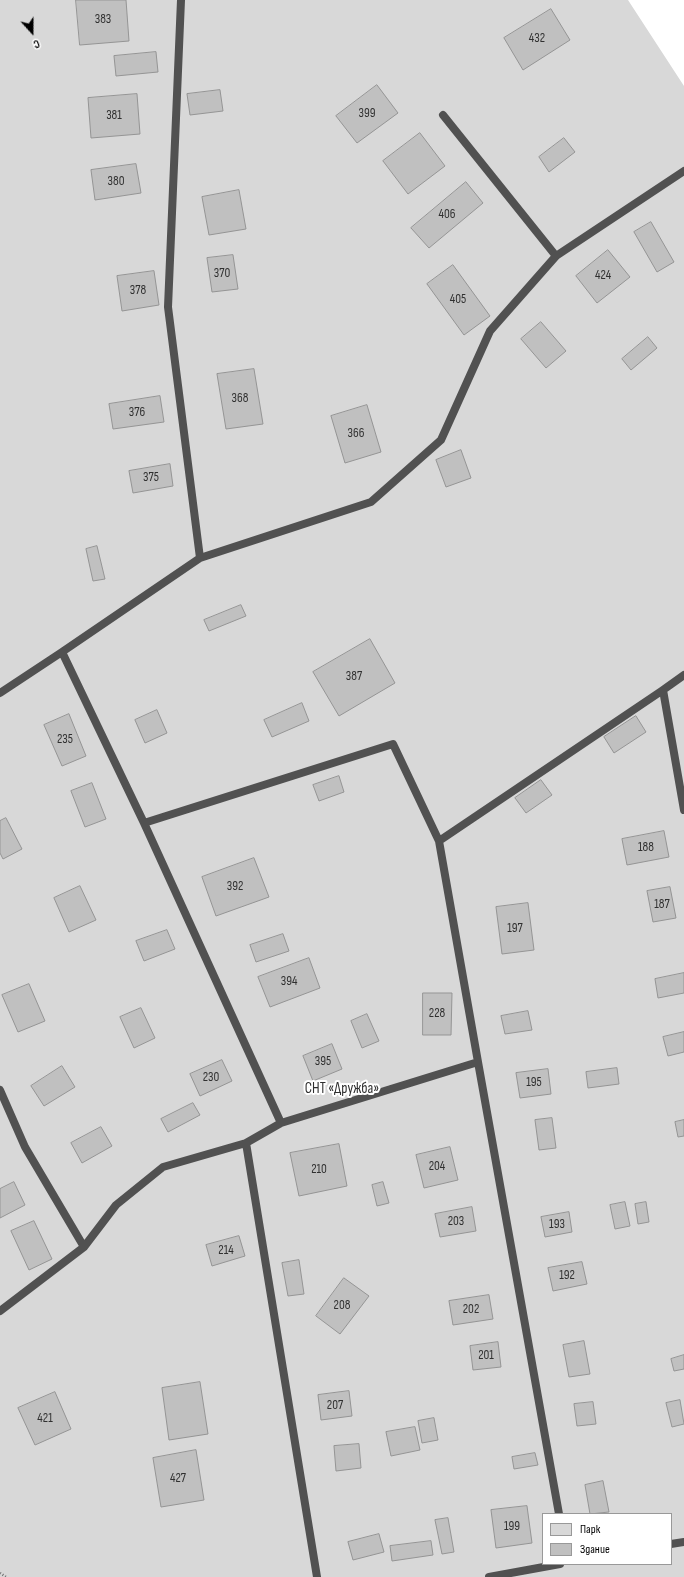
<!DOCTYPE html>
<html>
<head>
<meta charset="utf-8">
<style>
  body { margin:0 }
  #map { position:relative; width:684px; height:1577px; overflow:hidden; background:#fff; font-family:"Sofia Sans Condensed",sans-serif }
  canvas { display:block }
  .legend { position:absolute; left:542px; top:1513px; width:130px; height:52px; box-sizing:border-box; background:#fff; border:1px solid #999; margin:0; padding:5px 7px; list-style:none; font-size:12px; color:#000 }
  .legend li { display:flex; align-items:center; gap:8px; height:20px }
  .legend b { width:20px; border:1px solid #999 }
  .north { position:absolute; left:12px; top:12px; width:40px; height:40px; -webkit-text-stroke:3px #fff; paint-order:stroke; rotate:159deg; font-size:11px; font-weight:700; line-height:16px; text-align:center; color:#000 }
  .north::after { content:''; display:block; margin:auto; width:14px; height:18px; background:#000; clip-path:polygon(50% 0,100% 100%,50% 72%,0 100%) }
</style>
</head>
<body>
<div id="map">
<canvas width="684" height="1577"></canvas>
<ul class="legend">
<li><b style="height:11px;background:#d8d8d8"></b>Парк</li>
<li><b style="height:11px;background:#c0c0c0"></b>Здание</li>
</ul>
<div class="north">С</div>
</div>
<script>
const c = document.querySelector('canvas').getContext('2d');
c.lineJoin = 'round';
function fillPath(path, color) { c.fillStyle = color; c.fill(path, 'evenodd'); }
function strokePath(path, color, width, dash) { c.strokeStyle = color; c.lineWidth = width; c.lineCap = dash ? 'butt' : 'round'; c.setLineDash(dash || []); c.stroke(path); }
function write(font, color, halo, rows, align = 'center') {
  c.font = font + ' "Sofia Sans Condensed",sans-serif'; c.lineWidth = 4; c.setLineDash([]); c.textBaseline = 'middle'; c.strokeStyle = halo; c.fillStyle = color; for (const [text, x, y, turn = 0] of rows) {
    c.save(); c.translate(x, y); c.rotate((+turn || 0) * Math.PI / 180); c.textAlign = isNaN(turn) ? turn : align; if (halo) c.strokeText(text, 0, 0); c.fillText(text, 0, 0); c.restore();
  }
}
const green = new Path2D(`
  M0 0H628L684 86V1577H0ZM543 1514H671V1564H543Z`);
const building = new Path2D(`
  M76 0H126L129 41 80 45Z
  M551 9 570 40 523 70 504 38Z
  M156 52 158 72 116 76 114 56Z
  M377 85 398 113 357 143 336 116Z
  M220 90 223 111 190 115 187 94Z
  M137 94 140 134 91 138 88 98Z
  M420 133 445 166 408 194 383 161Z
  M564 138 575 152 549 172 539 157Z
  M136 164 141 193 95 200 91 170Z
  M466 182 483 203 429 248 411 228Z
  M239 190 246 229 209 235 202 197Z
  M651 222 674 262 657 272 634 232Z
  M608 250 630 277 597 303 576 276Z
  M233 255 238 289 212 292 207 258Z
  M453 265 490 316 464 335 427 284Z
  M154 271 159 305 122 311 117 276Z
  M541 322 566 351 546 368 521 339Z
  M648 337 657 348 631 370 622 359Z
  M254 369 263 424 226 429 217 374Z
  M160 396 164 422 113 429 109 404Z
  M367 405 381 452 345 463 331 416Z
  M461 450 471 478 446 487 436 460Z
  M170 464 173 486 133 493 129 471Z
  M97 546 105 579 93 581 86 549Z
  M241 605 246 616 209 631 204 620Z
  M370 639 395 683 339 716 313 672Z
  M302 703 309 721 272 737 264 720Z
  M157 710 167 733 145 743 135 720Z
  M69 714 86 756 62 766 44 725Z
  M636 716 646 732 614 753 604 737Z
  M339 776 344 792 319 801 313 785Z
  M541 780 552 795 526 813 515 798Z
  M92 783 106 819 85 827 71 791Z
  M6 818 22 849 3 859 0 853V821Z
  M664 831 669 857 627 865 622 839Z
  M254 858 269 897 216 916 202 877Z
  M80 886 96 920 69 932 54 898Z
  M670 887 676 918 653 922 647 891Z
  M528 903 534 950 502 954 496 907Z
  M167 930 175 949 144 961 136 941Z
  M283 934 289 951 256 962 250 945Z
  M309 958 320 988 270 1007 258 977Z
  M684 973V993L658 998 655 979Z
  M29 984 45 1021 18 1032 2 995Z
  M423 993H452L451 1035H423Z
  M141 1008 155 1038 134 1048 120 1017Z
  M528 1011 532 1030 505 1034 501 1016Z
  M367 1014 379 1041 362 1048 351 1021Z
  M684 1032V1052L668 1056 663 1037Z
  M332 1044 342 1069 313 1081 303 1056Z
  M222 1060 232 1081 200 1096 190 1074Z
  M62 1066 75 1087 44 1106 31 1086Z
  M617 1068 619 1084 588 1088 586 1072Z
  M548 1069 551 1094 520 1098 516 1073Z
  M193 1103 200 1115 168 1132 161 1119Z
  M552 1118 556 1148 539 1150 535 1120Z
  M684 1120V1136L678 1137 675 1122Z
  M101 1127 112 1146 82 1163 71 1143Z
  M339 1144 347 1186 299 1196 290 1153Z
  M450 1147 458 1180 424 1188 416 1155Z
  M14 1182 25 1205 0 1218V1189Z
  M383 1182 389 1203 377 1206 372 1185Z
  M625 1202 630 1226 615 1229 610 1205Z
  M646 1202 649 1222 638 1224 635 1204Z
  M472 1207 476 1231 440 1237 435 1214Z
  M569 1212 572 1232 545 1237 541 1217Z
  M34 1221 52 1259 29 1270 11 1231Z
  M239 1236 245 1256 212 1266 206 1245Z
  M299 1260 304 1294 288 1296 282 1263Z
  M582 1262 587 1284 553 1291 548 1268Z
  M344 1278 369 1296 340 1334 316 1316Z
  M489 1295 493 1319 453 1325 449 1301Z
  M584 1341 590 1374 569 1377 563 1345Z
  M498 1342 501 1367 473 1370 470 1346Z
  M684 1355V1369L674 1371 671 1359Z
  M200 1382 208 1434 169 1440 162 1388Z
  M349 1391 352 1416 321 1420 318 1395Z
  M55 1392 71 1429 35 1445 18 1408Z
  M680 1400 684 1424 672 1427 666 1403Z
  M593 1402 596 1424 577 1426 574 1404Z
  M434 1418 438 1440 422 1443 418 1421Z
  M415 1427 420 1450 391 1456 386 1432Z
  M359 1444 361 1468 336 1471 334 1446Z
  M196 1450 204 1500 161 1507 153 1458Z
  M535 1453 538 1465 514 1469 512 1457Z
  M603 1481 609 1512 590 1514 585 1485Z
  M527 1506 532 1543 496 1548 491 1510Z
  M448 1518 454 1552 442 1554 435 1520Z
  M379 1534 384 1552 353 1560 348 1542Z
  M431 1541 433 1555 392 1561 390 1546Z`);
const path = new Path2D(`
  M0 1573 6 1577`);
const service = new Path2D(`
  M443 115 556 256
  M200 558 371 502 441 440 490 331 556 256 684 171
  M62 652 200 558 168 307 181 0
  M663 690 684 675
  M0 693 62 652 144 823 281 1123 246 1143
  M144 823 393 744 439 841 663 690 684 810
  M439 841 478 1062
  M0 1090 25 1147 84 1247
  M281 1123 478 1062 559 1514
  M0 1311 84 1247 116 1205 163 1167 246 1143 317 1577
  M671 1544 684 1542
  M489 1577 560 1564`);
const numberNames = [
  ["383",103,20],
  ["432",537,39],
  ["399",367,114],
  ["381",114,116],
  ["380",116,182],
  ["406",447,215],
  ["370",222,274],
  ["424",603,276],
  ["378",138,291],
  ["405",458,300],
  ["368",240,399],
  ["376",137,413],
  ["366",356,434],
  ["375",151,478],
  ["387",354,677],
  ["235",65,740],
  ["188",646,848],
  ["392",235,887],
  ["187",662,905],
  ["197",515,929],
  ["394",289,982],
  ["228",437,1014],
  ["395",323,1062],
  ["230",211,1078],
  ["195",534,1083],
  ["204",437,1167],
  ["210",319,1170],
  ["203",456,1222],
  ["193",557,1225],
  ["214",226,1251],
  ["192",567,1276],
  ["208",342,1306],
  ["202",471,1310],
  ["201",486,1356],
  ["207",335,1406],
  ["421",45,1419],
  ["427",178,1479],
  ["199",512,1527]
];
const parkNames = [
  ["СНТ «Дружба»",342,1089]
];
fillPath(green, '#d8d8d8');
fillPath(building, '#c0c0c0');
strokePath(building, '#959595', 1);
strokePath(path, '#737373', 2.5, [1, 2]);
strokePath(service, '#515151', 8);
write('13px', '#303030', null, numberNames);
write('15px', '#2f2f2f', '#fff', parkNames);
</script>
</body>
</html>
